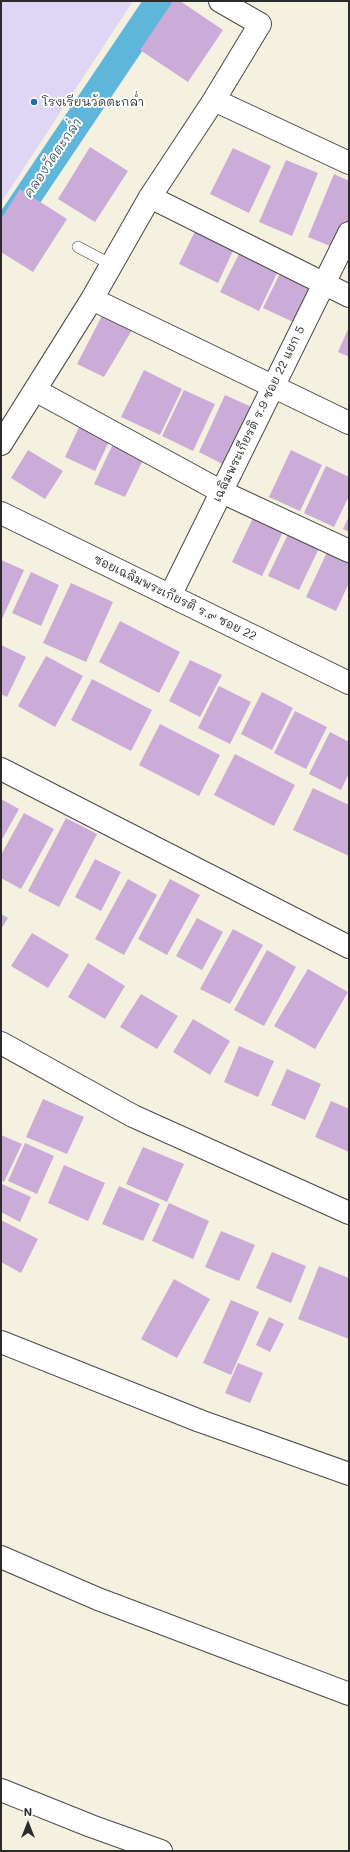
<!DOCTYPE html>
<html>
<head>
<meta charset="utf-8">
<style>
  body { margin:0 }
  #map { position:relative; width:350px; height:1852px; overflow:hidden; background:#f5f1e1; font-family:Mali,sans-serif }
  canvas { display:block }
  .frame { position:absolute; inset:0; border:2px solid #2b2b2b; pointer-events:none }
  .north { position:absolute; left:8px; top:1804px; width:40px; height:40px; -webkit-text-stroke:3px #fff; paint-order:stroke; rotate:0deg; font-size:11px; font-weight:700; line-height:16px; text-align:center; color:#2b2b2b }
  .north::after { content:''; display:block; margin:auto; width:14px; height:18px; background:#2b2b2b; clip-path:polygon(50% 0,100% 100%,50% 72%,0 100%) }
</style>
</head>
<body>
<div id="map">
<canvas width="350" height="1852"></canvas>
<div class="frame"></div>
<div class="north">N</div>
</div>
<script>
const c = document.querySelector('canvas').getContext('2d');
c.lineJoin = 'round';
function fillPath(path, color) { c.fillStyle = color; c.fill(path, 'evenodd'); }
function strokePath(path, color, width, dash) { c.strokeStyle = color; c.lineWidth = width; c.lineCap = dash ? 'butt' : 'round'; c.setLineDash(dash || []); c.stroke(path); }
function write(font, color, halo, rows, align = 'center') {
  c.font = font + ' Mali,"Playpen Sans Thai",sans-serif'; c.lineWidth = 4; c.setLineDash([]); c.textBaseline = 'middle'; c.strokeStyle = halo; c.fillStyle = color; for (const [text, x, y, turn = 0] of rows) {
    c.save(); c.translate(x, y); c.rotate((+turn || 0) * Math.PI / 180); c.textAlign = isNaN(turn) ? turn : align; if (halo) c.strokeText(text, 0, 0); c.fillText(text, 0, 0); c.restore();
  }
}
const built = new Path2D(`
  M1 1H133L1 203Z`);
const canal = new Path2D(`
  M1 236 159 1`);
const building = new Path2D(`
  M173 1H180L223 30 188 82 140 50Z
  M90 147 128 171 95 222 58 199Z
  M233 148 271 166 249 213 210 194Z
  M286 160 318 173 292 236 259 222Z
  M334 174 349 181V228L340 250 308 237Z
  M20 189 67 219 33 272 1 252V219Z
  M202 217 240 236 218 283 179 264Z
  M243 246 281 265 259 311 220 292Z
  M286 261 324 280 302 326 263 308Z
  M105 310 135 325 104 377 77 364Z
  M349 327V357L338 352Z
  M144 370 182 389 160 435 121 417Z
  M184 390 215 404 193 451 162 436Z
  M225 395 256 409 230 468 199 452Z
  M87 410 117 425 95 471 65 457Z
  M113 444 144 458 125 497 94 484Z
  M28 450 63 471 45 499 11 478Z
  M291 450 322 465 300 511 269 497Z
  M326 466 349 477V496L334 527 304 513Z
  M254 516 284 530 262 576 232 562Z
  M349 516V532L343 529Z
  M290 530 321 544 299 590 268 576Z
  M328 550 349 560V583L336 611 306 597Z
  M1 560 24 570 1 621Z
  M31 572 59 585 41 626 12 613Z
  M71 583 113 602 86 662 43 643Z
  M120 621 180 652 159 693 99 662Z
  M1 645 26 657 7 697 1 694Z
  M46 656 83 676 55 727 18 706Z
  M190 660 222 675 200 717 169 701Z
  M92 679 152 710 131 751 71 720Z
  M219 686 251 702 230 744 198 728Z
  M262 692 293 708 272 750 241 734Z
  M295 711 327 727 306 769 274 753Z
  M160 724 220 755 199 796 139 765Z
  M330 732 349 742V773L341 790 309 774Z
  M235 754 295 785 274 826 214 795Z
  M313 788 349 805V856L293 830Z
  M1 799 19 809 1 841Z
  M24 813 54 829 21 889 1 878V855Z
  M66 818 97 834 59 907 28 891Z
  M95 859 121 872 101 911 75 897Z
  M128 879 157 895 124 955 95 939Z
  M170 879 200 895 167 955 138 939Z
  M1 914 8 918 1 929Z
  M197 918 223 932 202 970 176 956Z
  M233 929 263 945 230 1004 200 989Z
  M32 933 69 955 48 988 11 966Z
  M267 950 296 967 264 1026 234 1010Z
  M88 963 125 986 105 1019 68 997Z
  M308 969 348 992 315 1049 274 1026Z
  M141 994 178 1016 157 1049 120 1027Z
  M193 1019 230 1041 210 1075 173 1052Z
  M239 1046 274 1061 258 1097 224 1082Z
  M287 1069 321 1084 305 1120 271 1105Z
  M43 1099 84 1117 67 1154 26 1137Z
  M331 1101 349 1109V1152L315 1137Z
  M1 1135 22 1144 4 1182 1 1180Z
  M25 1143 54 1156 37 1194 8 1181Z
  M143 1147 184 1164 167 1202 126 1184Z
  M64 1165 105 1183 88 1221 48 1203Z
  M2 1184 31 1197 20 1222 1 1212Z
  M119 1186 160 1204 143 1241 102 1224Z
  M169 1203 209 1221 193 1259 152 1241Z
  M1 1220 38 1239 21 1273 1 1262Z
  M221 1231 255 1245 239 1281 205 1267Z
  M272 1252 306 1266 291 1303 256 1288Z
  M319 1266 349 1278V1339L298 1319Z
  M174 1279 210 1299 177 1358 141 1339Z
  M231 1300 259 1312 231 1375 203 1363Z
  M269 1317 284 1324 270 1352 256 1345Z
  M238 1363 263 1373 250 1403 225 1393Z`);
const lane = new Path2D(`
  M78 247 112 265`);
const street = new Path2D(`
  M214 100 349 163
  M150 197 349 296
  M92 299 349 423
  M35 390 222 492 349 551
  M1 444 92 299 150 197 214 100 260 24 220 1
  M1 513 349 683
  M170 596 349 233
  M1 769 349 947
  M1 1043 133 1116 349 1213
  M1 1342 200 1421 349 1474
  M1 1557 98 1599 349 1694
  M1 1790 91 1826 161 1851`);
const markers = [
  [34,102,4,"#1f6fb2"]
];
const poiNames = [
  ["โรงเรียนวัดตะกล่ำ",42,102]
];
const streetNames = [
  ["เฉลิมพระเกียรติ ร.9 ซอย 22 แยก 5",259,414,-64],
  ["ซอยเฉลิมพระเกียรติ ร.๙ ซอย 22",175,598,26]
];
const waterNames = [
  ["คลองวัดตะกล่ำ",53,158,-56]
];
fillPath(built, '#dfd5f5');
strokePath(canal, '#5eb6db', 28);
fillPath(building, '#cbabd7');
strokePath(lane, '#494946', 12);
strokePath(street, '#494946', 24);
strokePath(lane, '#fff', 11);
strokePath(street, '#fff', 22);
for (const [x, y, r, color] of markers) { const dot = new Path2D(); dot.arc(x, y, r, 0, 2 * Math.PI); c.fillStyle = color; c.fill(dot); strokePath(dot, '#fff', 1.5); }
write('12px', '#2b2b2b', '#fff', poiNames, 'left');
write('12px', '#2b2b2b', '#fff', streetNames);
write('italic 13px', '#3d5c69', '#fff', waterNames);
</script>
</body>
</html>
